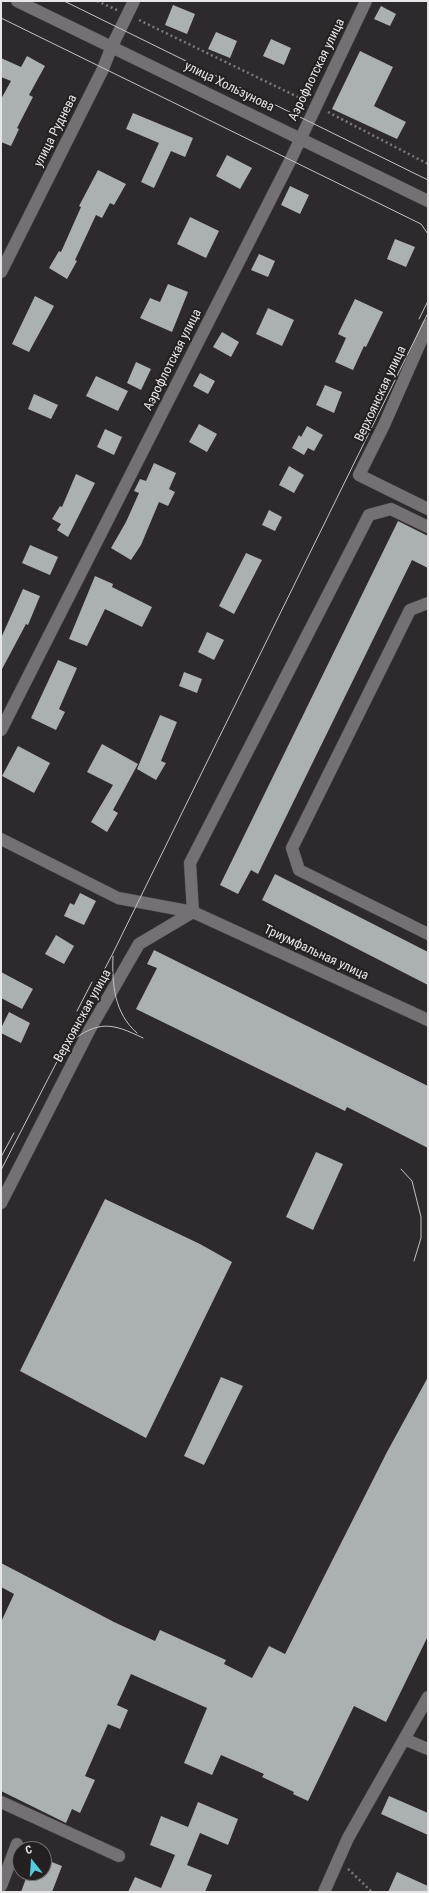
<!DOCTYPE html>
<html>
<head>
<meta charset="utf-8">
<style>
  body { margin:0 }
  #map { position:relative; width:429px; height:1893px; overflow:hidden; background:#2e292c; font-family:"Roboto Condensed",sans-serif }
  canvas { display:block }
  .frame { position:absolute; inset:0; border:2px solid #e8e5e6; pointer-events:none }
  .north { position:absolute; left:12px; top:1841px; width:40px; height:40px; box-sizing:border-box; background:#242022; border:1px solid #726f70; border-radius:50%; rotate:343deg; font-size:11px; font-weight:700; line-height:16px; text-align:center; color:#e8e5e6 }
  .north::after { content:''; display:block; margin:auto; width:14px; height:18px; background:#54cadc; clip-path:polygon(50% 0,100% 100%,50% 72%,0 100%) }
</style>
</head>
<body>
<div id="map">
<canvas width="429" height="1893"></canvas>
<div class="frame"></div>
<div class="north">С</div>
</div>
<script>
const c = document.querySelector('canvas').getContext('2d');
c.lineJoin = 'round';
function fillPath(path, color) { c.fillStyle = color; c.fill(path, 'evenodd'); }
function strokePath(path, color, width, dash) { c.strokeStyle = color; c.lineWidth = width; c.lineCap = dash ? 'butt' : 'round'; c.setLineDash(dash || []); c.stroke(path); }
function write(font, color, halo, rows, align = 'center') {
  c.font = font + ' "Roboto Condensed",sans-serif'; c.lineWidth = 4; c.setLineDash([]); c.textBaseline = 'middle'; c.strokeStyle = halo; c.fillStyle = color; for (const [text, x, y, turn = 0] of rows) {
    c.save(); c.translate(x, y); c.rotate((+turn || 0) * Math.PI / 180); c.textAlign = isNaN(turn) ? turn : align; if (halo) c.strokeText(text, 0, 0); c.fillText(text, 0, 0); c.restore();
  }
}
const building = new Path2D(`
  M173 5 195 14 187 34 165 25Z
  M381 6 396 14 390 26 374 19Z
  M216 32 237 41 230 58 208 49Z
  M271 39 291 48 284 65 263 56Z
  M360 51 393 67 374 106 406 122 397 139 332 109Z
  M27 56 45 66 29 95 33 97 17 128 19 129 11 146 1 142V99L11 81 1 77V58L21 67Z
  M133 113 193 138 185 157 171 151 154 188 141 182 159 143 126 129Z
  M227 155 252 168 240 189 216 176Z
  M98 170 126 184 114 205 110 203 102 218 96 215 75 260 77 261 67 279 49 268 59 251 61 252 81 207 79 206Z
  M290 186 309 195 300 214 281 205Z
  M190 217 219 231 206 258 177 244Z
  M395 239 415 247 406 267 387 259Z
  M259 254 275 261 268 277 251 270Z
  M168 284 188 292 172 332 140 318 150 298 160 302Z
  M35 296 54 306 29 352 12 344Z
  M355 299 383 312 366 347 364 346 353 370 335 362 346 338 338 334Z
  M268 308 294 320 282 346 256 334Z
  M222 332 239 342 231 357 213 347Z
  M136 362 151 369 141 390 127 383Z
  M200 373 215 381 208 394 193 386Z
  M96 376 128 391 118 411 86 396Z
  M325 385 342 392 334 413 316 405Z
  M34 394 58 405 51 419 28 409Z
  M199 424 217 434 207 452 189 442Z
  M307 426 323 435 314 451 308 448 304 455 292 448 299 435 301 437Z
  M105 429 122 437 114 455 97 447Z
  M154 463 176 473 169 489 175 492 168 506 159 502 141 545 131 560 111 548 126 522 139 493 134 491 140 479 146 481Z
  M289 466 304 475 294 493 279 485Z
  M76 474 95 483 68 537 57 530 61 524 52 519 60 506 62 507Z
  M269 510 282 517 275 531 262 525Z
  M398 521 428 536V568L412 560 258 874 251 870 238 894 220 885Z
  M30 545 58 557 50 575 22 563Z
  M246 553 262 560 234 614 219 606Z
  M95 576 113 584 112 587 152 607 142 627 105 609 87 646 69 639Z
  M23 589 40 596 28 625 26 624 1 671V638Z
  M207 632 224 640 214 660 198 652Z
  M58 660 77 668 59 709 65 712 56 730 31 718Z
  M184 672 202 679 197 693 179 686Z
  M160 715 177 722 161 761 166 763 156 780 137 769Z
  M102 744 138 764 113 810 118 813 107 832 91 822 113 785 87 772Z
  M18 746 50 763 34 793 2 776Z
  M275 874 428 952V985L262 900Z
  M80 893 96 901 84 925 64 916 70 903 74 905Z
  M56 935 74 946 64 964 45 954Z
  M154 950 428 1086V1148L347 1107 345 1111 136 1009 157 968 147 964Z
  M1 972 33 989 22 1009 1 998Z
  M9 1012 30 1023 21 1043 1 1033V1028Z
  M316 1152 343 1164 313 1230 286 1217Z
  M105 1199 200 1244 232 1262 146 1438 20 1371Z
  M221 1377 243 1386 204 1465 184 1456Z
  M428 1377V1636L386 1722 354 1706 308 1801 293 1794 294 1792 262 1777 264 1774 221 1755 212 1775 184 1763 207 1708 131 1674 117 1705 128 1710 120 1729 108 1724 85 1776 95 1780 80 1813 72 1809 66 1823 1 1791V1622L14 1594 1 1587V1563L114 1622 155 1641 160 1630 226 1660 224 1664 252 1678 269 1646 285 1654 387 1452Z
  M389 1796 428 1813V1835L381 1814Z
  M198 1802 238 1819 228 1845 200 1833 187 1865 212 1875 205 1892H128L135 1877 161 1888 175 1855 150 1845 161 1816 188 1827Z
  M44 1859 62 1866 52 1892H21L28 1873H44Z
  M397 1872 428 1886V1892H388Z`);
const path = new Path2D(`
  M97 1 117 10
  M139 20 304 100
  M328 112 428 164
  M348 1869 372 1892`);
const minor = new Path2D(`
  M17 1 428 201
  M1 272 103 69 112 46 134 1
  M428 325 384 425 359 475 428 509
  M428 603 410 610 292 848 299 870 428 934
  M1 730 290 161 366 1
  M1 839 118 898 193 912 428 1020
  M1 1203 90 1029 139 944 193 912 190 863 369 515 391 509 428 527
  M404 1739 428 1749
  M1 1802 119 1856
  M1 1886 17 1844
  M324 1892 348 1838 428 1697`);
const tram = new Path2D(`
  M64 1 428 180
  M1 18 421 224 428 234
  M419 319 428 301
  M113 956C112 984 114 1013 137 1033
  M77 1011 92 982
  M70 1042C99 1020 112 1023 143 1038
  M1 1157 14 1133
  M401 1169 412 1181 421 1217V1238L414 1261
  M1 1170 113 953 428 313`);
const streetNames = [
  ["Аэрофлотская улица",317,70,-64],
  ["улица Хользунова",229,87,26],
  ["улица Руднева",56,131,-63],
  ["Аэрофлотская улица",173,360,-63],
  ["Верхоянская улица",381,394,-65],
  ["Триумфальная улица",316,953,25],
  ["Верхоянская улица",83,1016,-61]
];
fillPath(building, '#abb1b3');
strokePath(minor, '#484546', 13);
strokePath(path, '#7e7a7c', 2.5, [2, 3]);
strokePath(minor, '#757073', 12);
strokePath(tram, '#c6c3c4', 1);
write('13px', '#e8e5e6', '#242022', streetNames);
</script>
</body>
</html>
